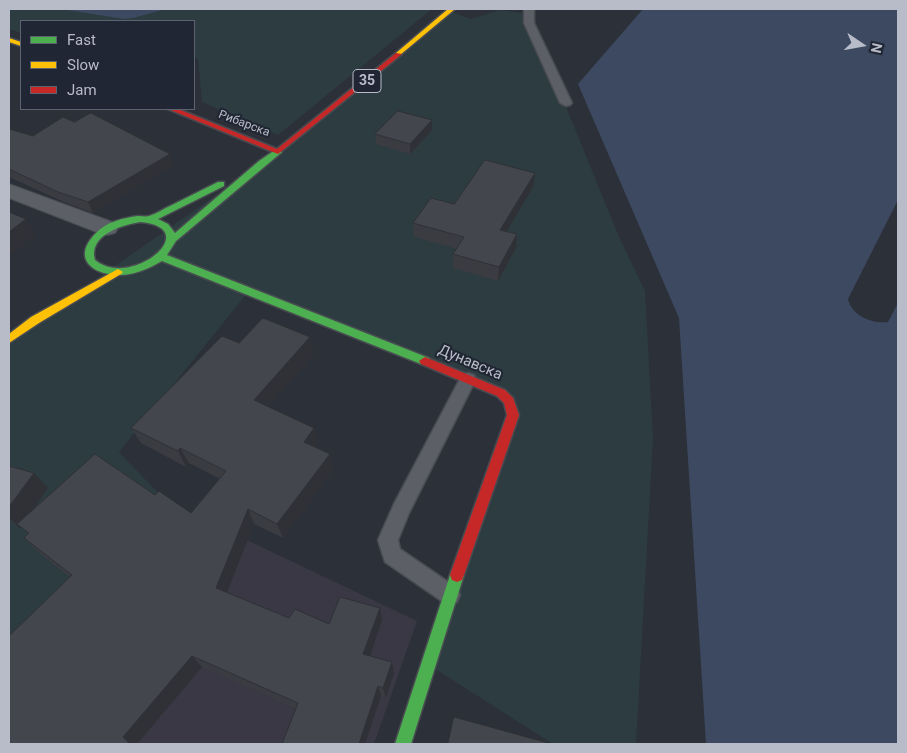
<!DOCTYPE html>
<html>
<head>
<meta charset="utf-8">
<style>
  body { margin:0 }
  #map { position:relative; width:907px; height:753px; overflow:hidden; background:#2c3038; font-family:Roboto,sans-serif }
  canvas { display:block }
  .frame { position:absolute; inset:0; border:10px solid #b7bcc8; pointer-events:none }
  .legend { position:absolute; left:20px; top:20px; width:175px; height:90px; box-sizing:border-box; background:#202633; border:1px solid #5c626f; margin:0; padding:6px 9px; list-style:none; font-size:15px; color:#b7bcc8 }
  .legend li { display:flex; align-items:center; gap:10px; height:25px }
  .legend b { width:25px; border:1px solid #5c626f }
  .north { position:absolute; left:837px; top:20px; width:50px; height:50px; -webkit-text-stroke:4px #202633; paint-order:stroke; rotate:102deg; font-size:14px; font-weight:700; line-height:20px; text-align:center; color:#b7bcc8 }
  .north::after { content:''; display:block; margin:auto; width:18px; height:22px; background:#b7bcc8; clip-path:polygon(50% 0,100% 100%,50% 72%,0 100%) }
</style>
</head>
<body>
<div id="map">
<canvas width="907" height="753"></canvas>
<div class="frame"></div>
<ul class="legend">
<li><b style="height:6px;background:#4caf50"></b>Fast</li>
<li><b style="height:6px;background:#ffc107"></b>Slow</li>
<li><b style="height:6px;background:#c62828"></b>Jam</li>
</ul>
<div class="north">N</div>
</div>
<script>
const c = document.querySelector('canvas').getContext('2d');
c.lineJoin = 'round';
function fillPath(path, color) { c.fillStyle = color; c.fill(path, 'evenodd'); }
function strokePath(path, color, width, dash) { c.strokeStyle = color; c.lineWidth = width; c.lineCap = dash ? 'butt' : 'round'; c.setLineDash(dash || []); c.stroke(path); }
function write(font, color, halo, rows, align = 'center') {
  c.font = font + ' Roboto,sans-serif'; c.lineWidth = 4; c.setLineDash([]); c.textBaseline = 'middle'; c.strokeStyle = halo; c.fillStyle = color; for (const [text, x, y, turn = 0] of rows) {
    c.save(); c.translate(x, y); c.rotate((+turn || 0) * Math.PI / 180); c.textAlign = isNaN(turn) ? turn : align; if (halo) c.strokeText(text, 0, 0); c.fillText(text, 0, 0); c.restore();
  }
}
const medical = new Path2D(`
  M167 502 417 621 374 744H9Z`);
const green = new Path2D(`
  M9 9H432L278 135 202 102 198 59 194 55V21H21V33L9 29Z
  M500 10 528 14 620 239 645 291 653 439 636 744H553L429 665 511 402 249 291 119 452 167 502 9 657V340L278 152 449 11 471 19Z`);
const water = new Path2D(`
  M61 9H166L133 18 124 19Z
  M643 9H898V200L848 299C852 316 872 324 888 322L898 303V744H706L679 318 578 84Z`);
const lane = new Path2D(`
  M524 9H534V23L572 103 570 105 566 106 560 103 524 23Z
  M468 373 474 375 476 379 409 513 398 540 400 549 457 588 460 595 457 602 450 605 443 602 385 562 378 540 394 504 462 375Z`);
const street = new Path2D(`
  M9 184 115 223 118 228 115 233 107 235 99 233 9 198Z`);
const fast = new Path2D(`
  M275 150H278L282 152 176 241 167 255 429 358 431 361 429 364H421L162 261C150 268 137 274 122 275 94 276 70 259 96 233 106 222 123 218 138 216 142 216 146 217 149 216 156 214 163 209 170 206 186 198 202 190 218 182H224V186L158 219 168 224 175 233 259 161ZM140 222C206 228 131 290 95 260 88 235 122 225 140 222Z
  M457 568 462 570 464 575 411 744H395L450 575 452 570Z`);
const slow = new Path2D(`
  M448 9H455L400 55H396V53Z
  M9 38 21 42V46L9 42Z
  M118 269 123 272 121 274 39 323 9 343V334L31 317Z`);
const jam = new Path2D(`
  M396 53 402 54 278 154 168 109H178L277 149Z
  M425 357 505 390 513 398 519 415 464 575 462 580 457 582 452 580 450 575 507 415 504 403 497 396 421 364 419 361Z`);
const wall = new Path2D(`
  M74 122 170 154 174 164 93 213 64 202 9 177V129L33 136Z
  M432 130 410 154 376 144 375 134Z
  M533 187 506 231 517 234 516 248 498 281 453 268V254L457 249 414 237 413 223 454 204Z
  M310 337 314 354 268 407 314 428 319 444 316 447 330 454 334 469 283 538 254 524 227 593 289 618 329 624 380 608 382 620 370 656 392 662 394 673 386 698 381 696 296 709 202 667 70 577 38 552 24 538 28 534 21 527 20 528 9 519V466L48 488 33 509 155 495 191 513 220 479 189 463 186 467 141 443 131 428 239 343Z`);
const shadedWall = new Path2D(`
  M432 120V130L410 154V144Z
  M170 154 174 164 93 213 88 202Z
  M535 173 533 187 499 244 500 230Z
  M26 219 36 235 9 256V232Z
  M517 234 516 248 498 281 499 267Z
  M310 337 314 354 260 417 254 400Z
  M314 428 319 444 309 457 304 442Z
  M180 448 189 463 186 467 178 451Z
  M330 454 334 469 283 538 277 524Z
  M34 473 48 488 21 527 17 524 21 527 20 528 9 518V507Z
  M248 509 254 524 224 600 216 588Z
  M380 608 382 620 367 665 363 654Z
  M192 656 202 667 137 744H130L123 737Z
  M392 662 394 673 386 698 383 688Z
  M378 686 381 696 365 744H359Z`);
const building = new Path2D(`
  M398 111 432 120 410 144 375 134Z
  M91 113 170 154 88 202 58 192 9 169V129L33 136 63 117 74 122Z
  M485 160 535 173 500 230 517 234 499 267 453 254 464 237 413 223 431 198 454 204Z
  M9 212 26 219 9 232Z
  M263 318 310 337 254 400 314 428 304 442 330 454 277 524 248 509 216 588 289 618 295 609 329 624 340 597 380 608 363 654 392 662 383 688 378 686 359 744H282L298 703 192 656 123 737 130 744H9V636L72 575 24 538 29 533 17 524 95 454 155 495 159 491 191 513 226 471 180 448 178 451 131 428 222 336 239 343Z
  M9 466 34 473 9 507Z
  M454 717 552 744H448Z`);
const farStreetnames = [
  ["Рибарска",244,124,21]
];
const shields = [
  [367,81,28]
];
const shieldNames = [
  ["35",367,81]
];
const streetNames = [
  ["Дунавска",470,363,23]
];
fillPath(medical, '#393844');
fillPath(green, '#2c3c40');
fillPath(water, '#3c4961');
strokePath(lane, '#484b51', 3);
strokePath(street, '#484b51', 2);
strokePath(fast, '#484b51', 3);
strokePath(slow, '#484b51', 3);
strokePath(jam, '#484b51', 3);
fillPath(lane, '#5c5f66');
fillPath(street, '#5c5f66');
fillPath(fast, '#4caf50');
fillPath(slow, '#ffc107');
fillPath(jam, '#c62828');
fillPath(wall, '#3a3c42');
fillPath(shadedWall, '#2f3136');
fillPath(building, '#43464d');
strokePath(building, '#2f3136', 1);
write('12px', '#b7bcc8', '#202633', farStreetnames);
for (const [x, y, w] of shields) { const box = new Path2D(); box.roundRect(x - w / 2, y - 11.5, w, 23, 4); c.fillStyle = '#202633'; c.fill(box); strokePath(box, '#b7bcc8', 1); }
write('bold 14px', '#b7bcc8', null, shieldNames);
write('15px', '#b7bcc8', '#202633', streetNames);
</script>
</body>
</html>
